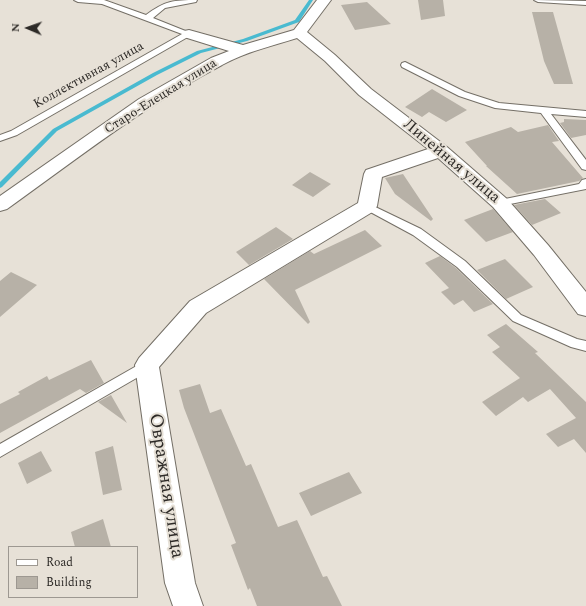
<!DOCTYPE html>
<html>
<head>
<meta charset="utf-8">
<style>
  body { margin:0 }
  #map { position:relative; width:586px; height:606px; overflow:hidden; background:#e7e1d7; font-family:Spectral,serif }
  canvas { display:block }
  .legend { position:absolute; left:8px; top:546px; width:130px; height:52px; box-sizing:border-box; background:#e7e1d7; border:1px solid #9d9891; margin:0; padding:5px 7px; list-style:none; font-size:12px; color:#2d2a27 }
  .legend li { display:flex; align-items:center; gap:8px; height:20px }
  .legend b { width:20px; border:1px solid #9d9891 }
  .north { position:absolute; left:8px; top:8px; width:40px; height:40px; -webkit-text-stroke:3px #e7e1d7; paint-order:stroke; rotate:272deg; font-size:11px; font-weight:700; line-height:16px; text-align:center; color:#2d2a27 }
  .north::after { content:''; display:block; margin:auto; width:14px; height:18px; background:#2d2a27; clip-path:polygon(50% 0,100% 100%,50% 72%,0 100%) }
</style>
</head>
<body>
<div id="map">
<canvas width="586" height="606"></canvas>
<ul class="legend">
<li><b style="height:5px;background:#fff"></b>Road</li>
<li><b style="height:11px;background:#b7b1a7"></b>Building</li>
</ul>
<div class="north">N</div>
</div>
<script>
const c = document.querySelector('canvas').getContext('2d');
c.lineJoin = 'round';
function fillPath(path, color) { c.fillStyle = color; c.fill(path, 'evenodd'); }
function strokePath(path, color, width, dash) { c.strokeStyle = color; c.lineWidth = width; c.lineCap = dash ? 'butt' : 'round'; c.setLineDash(dash || []); c.stroke(path); }
function write(font, color, halo, rows, align = 'center') {
  c.font = font + ' Spectral,serif'; c.lineWidth = 4; c.setLineDash([]); c.textBaseline = 'middle'; c.strokeStyle = halo; c.fillStyle = color; for (const [text, x, y, turn = 0] of rows) {
    c.save(); c.translate(x, y); c.rotate((+turn || 0) * Math.PI / 180); c.textAlign = isNaN(turn) ? turn : align; if (halo) c.strokeText(text, 0, 0); c.fillText(text, 0, 0); c.restore();
  }
}
const stream = new Path2D(`
  M309 0H313L299 22 247 41 201 53 157 75 57 131 2 187 0 188V182L53 129 153 73 197 51 243 39 295 20Z`);
const building = new Path2D(`
  M418 0H443L445 16 421 20Z
  M367 2 391 24 355 30 341 5Z
  M532 12H553L573 84H554L544 61Z
  M432 89 467 110 446 122 429 112 422 117 405 107Z
  M564 119 586 120V135L571 138 560 123 564 122Z
  M548 125 559 141 552 142 583 178 579 181 517 194 486 166H487L465 142 511 127 518 132Z
  M310 172 331 184 313 197 292 185Z
  M403 174 433 219 431 221 395 194 385 178Z
  M545 199 561 213 532 225 514 205Z
  M493 209 513 232 486 242 464 220Z
  M276 227 293 239 249 265 236 252Z
  M365 230 382 246 295 290 310 322 308 324 264 279 310 251 314 254Z
  M440 256 456 268 493 304 474 312 463 300 454 305 441 292 449 288 425 263Z
  M505 259 533 287 506 299 477 270Z
  M11 272 37 285 0 317V281Z
  M506 324 538 352 535 353 586 402V453L574 439 558 447 546 434 576 418 550 389 528 402 523 397 496 416 482 402 520 378 492 352 500 347 487 335Z
  M91 360 104 383 86 393 80 389 0 433V404L20 394 18 392 47 376 49 380Z
  M200 384 210 413 221 409 246 466 251 464 278 527 297 520 323 577 327 576 342 606H257L250 588 248 590 231 545 236 543 184 408 179 390Z
  M111 395 127 423 98 402Z
  M113 446 122 490 103 495 95 452Z
  M41 451 52 471 27 484 18 463Z
  M349 472 362 493 311 516 299 493Z
  M103 519 111 547H75L71 532Z`);
const lane = new Path2D(`
  M74 0H104L146 15C165 1 173 0 197 0L196 2 165 8 153 18 193 34 17 135 0 141V135L11 131 182 34 102 4 78 2Z
  M534 0 586 1V5L538 2Z
  M405 62 465 92 499 103 586 111V117L551 114 586 160V170L582 169 541 113 495 108 459 96 402 67 401 65 402 63Z
  M586 179V189L500 206 495 203 500 200 579 184 582 180Z
  M367 203 421 229 465 261 521 315 577 339 586 341V351L571 347 513 321 457 267 413 235 363 208 362 206 363 204Z
  M147 360 152 361 153 365 152 369 0 457V444Z`);
const street = new Path2D(`
  M317 0H331L307 32 335 55 371 89 447 147 507 199 548 245 586 292V316L578 314 534 255 493 207 438 158 382 177 377 206 374 211 206 313 159 367 195 583 203 606H173L165 583 135 365 139 358 190 301 358 203 364 174 366 170 428 149 359 95 325 61 297 38C272 46 245 52 222 65 145 105 77 159 7 209L0 211V196L139 99 211 58 229 51 184 37 182 34 184 31 189 30 243 45 294 30Z`);
const farStreetnames = [
  ["Коллективная улица",89,76,-29],
  ["Старо-Елецкая улица",161,97,-32]
];
const streetNames = [
  ["Линейная улица",451,162,40]
];
const nearStreetnames = [
  ["Овражная улица",165,486,81]
];
fillPath(stream, '#49bad0');
fillPath(building, '#b7b1a7');
strokePath(lane, '#746f66', 2);
strokePath(street, '#746f66', 2);
fillPath(lane, '#fff');
fillPath(street, '#fff');
write('13px', '#2d2a27', '#e7e1d7', farStreetnames);
write('16px', '#2d2a27', '#e7e1d7', streetNames);
write('19px', '#2d2a27', '#e7e1d7', nearStreetnames);
</script>
</body>
</html>
